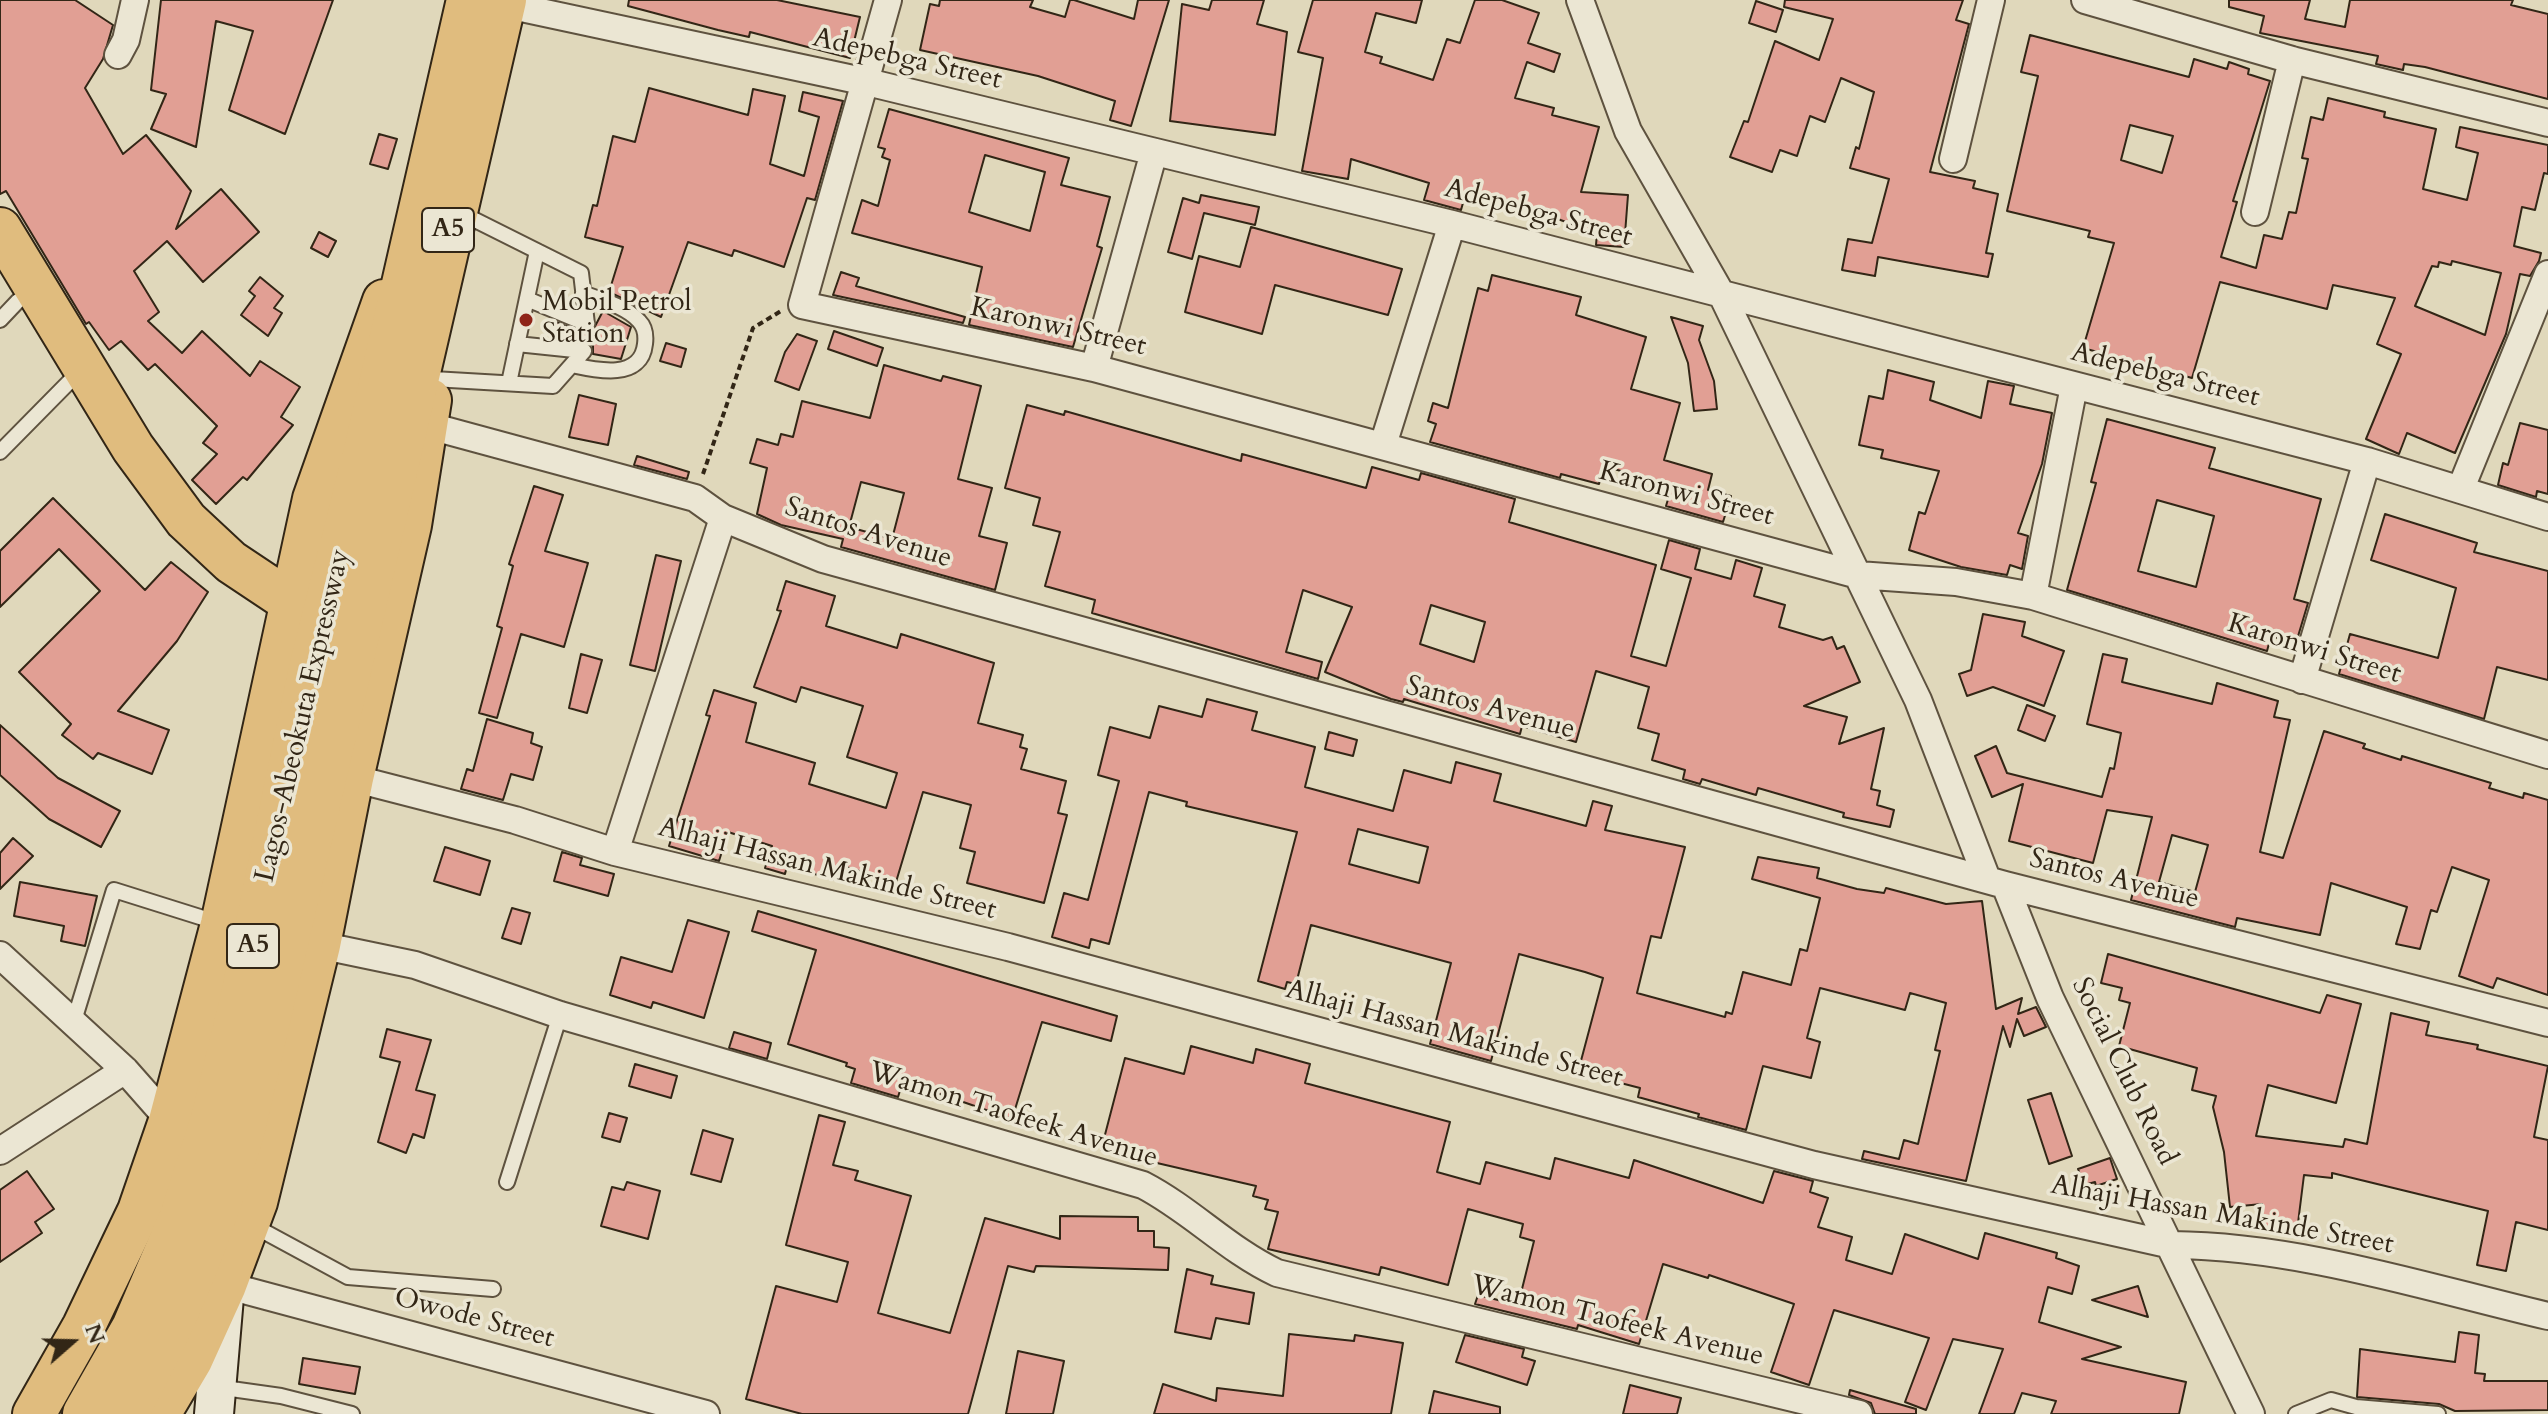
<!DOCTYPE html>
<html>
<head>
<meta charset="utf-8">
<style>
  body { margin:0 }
  #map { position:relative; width:2548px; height:1414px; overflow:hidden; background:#e0d8bb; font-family:Cardo,serif }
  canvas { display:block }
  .north { position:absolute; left:32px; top:1302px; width:80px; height:80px; -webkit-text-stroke:6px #ebe6d3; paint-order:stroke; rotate:70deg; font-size:22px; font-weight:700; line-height:32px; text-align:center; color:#322616 }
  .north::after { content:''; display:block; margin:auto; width:28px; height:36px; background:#322616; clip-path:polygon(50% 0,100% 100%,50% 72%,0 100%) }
</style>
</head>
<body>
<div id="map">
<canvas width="2548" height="1414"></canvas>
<div class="north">N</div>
</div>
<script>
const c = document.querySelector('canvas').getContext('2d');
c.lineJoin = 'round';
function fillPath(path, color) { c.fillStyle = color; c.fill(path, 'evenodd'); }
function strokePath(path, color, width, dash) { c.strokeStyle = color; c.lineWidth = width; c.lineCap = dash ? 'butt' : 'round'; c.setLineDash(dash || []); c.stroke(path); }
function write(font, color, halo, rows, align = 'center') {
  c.font = font + ' Cardo,serif'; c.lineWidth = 7; c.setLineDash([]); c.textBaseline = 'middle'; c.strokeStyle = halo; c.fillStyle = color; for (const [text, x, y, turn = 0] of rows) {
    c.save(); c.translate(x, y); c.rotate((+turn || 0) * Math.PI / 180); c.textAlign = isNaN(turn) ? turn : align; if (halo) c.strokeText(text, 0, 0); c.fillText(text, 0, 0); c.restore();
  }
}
const building = new Path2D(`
  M0 0H75L113 25 103 59 85 88 123 154 146 135 191 191 176 229 221 189 259 232 203 282 167 241 134 271 159 312 148 321 182 353 202 331 250 376 260 361 300 387 281 417 293 425 247 480 243 477 216 504 192 480 217 454 203 443 217 426 155 364 148 370 121 341 109 350 89 322 86 324 6 191 0 194Z
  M161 0H333L285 134 229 110 253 31 216 21 196 147 151 129 166 94 151 90Z
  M629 0H777L860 17 850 58 750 32 749 37 718 30 628 6Z
  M940 0H1033L1030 7 1065 17 1070 0H1074L1134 19 1138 0H1169L1131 126 1110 120 1115 101 1038 76 920 50 930 4 939 6Z
  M1212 0H1264L1257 24 1287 32 1275 135 1170 121 1182 4 1209 10Z
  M1313 0H1422L1416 23 1376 13 1365 52 1382 57 1380 63 1433 80 1447 39 1460 43 1475 0H1502L1539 13 1528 43 1560 54 1554 72 1527 62 1515 98 1554 108 1552 115 1599 127 1581 192 1628 195 1624 247 1596 245 1597 233 1538 212 1466 192 1461 210 1424 200 1429 183 1351 159 1348 179 1302 171 1323 58 1298 52Z
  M1785 0H1963L1956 20 1969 24 1930 172 1975 181 1973 188 1998 194 1986 253 1993 254 1988 277 1878 257 1875 276 1842 270 1848 239 1872 243 1889 179 1850 168 1856 147 1859 149 1874 92 1841 78 1825 122 1810 116 1797 156 1780 150 1772 172 1730 157 1744 121 1748 122 1775 41 1819 60 1833 19 1784 7Z
  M2229 0H2310L2305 19 2345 27 2350 0H2513L2511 5 2548 14V99L2425 67 2404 64 2403 70 2376 64 2378 56 2260 33 2264 16 2229 7Z
  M1756 1 1783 10 1776 32 1749 23Z
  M2030 35 2189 77 2194 59 2227 69 2229 62 2249 69 2248 74 2270 81 2233 201 2237 202 2221 257 2256 268 2264 235 2282 239 2289 212 2296 213 2308 159 2302 158 2311 117 2323 120 2328 98 2385 112 2384 117 2436 129 2423 189 2467 200 2478 153 2456 147 2460 127 2548 145V174L2544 173 2535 210 2522 207 2514 246 2541 253 2539 261 2530 276 2520 274 2506 334 2455 453 2407 433 2399 454 2366 439 2401 354 2377 344 2395 298 2333 285 2327 309 2220 282 2192 378 2083 348 2114 243 2088 237 2090 231 2007 211 2038 76 2021 72ZM2130 125 2173 136 2162 173 2121 160ZM2452 261 2501 273 2485 335 2415 306 2432 266 2438 267 2439 262 2451 265Z
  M649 88 748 115 753 89 785 96 770 164 804 176 819 117 799 111 803 92 843 101 815 200 807 198 784 267 734 250 732 256 688 242 661 317 609 292 623 247 585 237 593 205 597 206 613 136 635 142Z
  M889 109 1069 158 1061 185 1110 197 1097 246 1102 248 1073 347 969 325 982 267 852 233 862 200 878 206 890 160 882 157 885 149 878 147ZM985 155 1045 172 1030 231 969 212Z
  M379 134 397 139 388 169 370 164Z
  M1201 195 1259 207 1255 225 1204 213 1192 259 1168 252 1183 198 1199 203Z
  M1251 227 1402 269 1388 315 1275 285 1262 334 1185 312 1199 256 1240 267Z
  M319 232 336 241 328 257 311 248Z
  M841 272 859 278 856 286 965 317 963 323 833 295Z
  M1492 275 1581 297 1576 315 1646 337 1631 389 1680 403 1664 460 1712 474 1708 490 1731 496 1723 522 1666 506 1672 486 1604 466 1599 484 1561 474 1560 478 1430 442 1436 424 1428 421 1433 403 1448 408 1478 288 1488 291Z
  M260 277 283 296 274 308 282 313 268 336 241 315 255 296 249 291Z
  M603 311 631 327 621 359 593 354V346L587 341 551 338 556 322 583 333 592 332Z
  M1671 317 1703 326 1699 340 1714 381 1717 409 1694 411 1688 363Z
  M834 331 883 348 877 366 828 349Z
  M797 334 817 341 799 390 775 381 785 352Z
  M666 343 686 349 681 367 660 361Z
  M884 365 941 381 943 376 981 386 958 479 992 488 979 536 1007 543 995 590 841 547 843 539 781 525 757 514 767 468 750 463 757 439 778 445 781 434 793 437 802 401 870 418ZM861 482 904 493 892 539 849 527Z
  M1888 370 1934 382 1930 400 1981 418 1988 381 2014 386 2010 404 2052 413 2042 464 2018 533 2028 536 2022 569 2010 565 2007 575 1961 567 1909 550 1919 512 1925 514 1939 471 1881 458 1883 450 1859 445 1869 396 1883 399Z
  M579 395 616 404 608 445 569 437Z
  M1027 405 1064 415 1065 411 1241 461 1242 454 1366 488 1372 467 1419 480 1421 473 1515 499 1509 522 1656 565 1631 656 1666 666 1691 578 1661 569 1669 540 1700 549 1695 569 1731 579 1736 560 1762 568 1754 596 1785 605 1779 627 1823 640 1832 637 1837 649 1844 646 1860 682 1804 706 1847 717 1839 744 1884 728 1871 789 1880 791 1877 805 1894 810 1890 827 1843 817 1844 813 1758 788 1756 795 1702 779 1700 784 1683 779 1685 770 1652 760 1659 734 1638 728 1649 687 1596 671 1576 742 1522 726 1520 734 1404 699 1403 702 1391 699 1325 672 1352 607 1303 590 1286 652 1322 662 1318 679 1092 613 1095 600 1045 586 1060 532 1033 525 1040 498 1005 488ZM1431 605 1485 622 1474 662 1420 644Z
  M2107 419 2215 448 2209 468 2321 499 2294 599 2308 603 2296 643 2271 636 2267 651 2067 590 2096 483 2091 482ZM2157 500 2214 516 2196 587 2138 571Z
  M2520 423 2548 430V494L2537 491 2536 497 2498 485 2503 463 2508 465Z
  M637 456 689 472 687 479 634 465Z
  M534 486 563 495 545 551 588 563 564 647 521 634 497 718 479 713 502 628 497 626 513 566 509 564Z
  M53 498 145 590 171 562 208 592 177 641 118 711 169 730 152 774 98 753 93 759 62 735 71 724 19 672 100 591 59 549 0 607V551Z
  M2385 514 2477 543 2474 552 2548 571V680L2497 667 2484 719 2339 674 2350 634 2438 658 2456 588 2371 560Z
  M656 555 681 561 655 671 630 665Z
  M786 581 835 596 826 626 897 648 901 634 994 663 978 723 1023 735 1020 747 1027 749 1021 769 1066 781 1058 813 1067 815 1044 903 967 883 975 852 960 848 971 805 923 792 896 882 846 867 842 882 787 866 785 874 765 868 772 846 728 832 719 861 669 846 710 716 706 715 714 690 756 703 746 742 815 763 809 784 886 808 897 773 847 757 863 706 801 687 796 702 754 687 781 611 777 610Z
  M1983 614 2025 622 2022 636 2064 651 2044 706 1993 687 1967 696 1959 674 1971 670Z
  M581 654 602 660 587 713 569 708Z
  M2103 654 2127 659 2122 682 2212 704 2217 683 2278 701 2274 717 2290 720 2260 852 2283 858 2324 731 2365 744 2363 748 2401 760 2402 756 2491 783 2489 788 2523 798 2524 793 2548 800V995L2497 978 2493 988 2459 976 2489 880 2452 867 2437 912 2431 910 2420 949 2396 944 2407 907 2331 883 2320 935 2237 918 2235 927 2131 900 2152 817 2107 810 2093 863 2009 841 2023 784 1992 797 1975 756 1996 746 2007 773 2102 797 2110 768 2114 769 2121 733 2087 724ZM2172 835 2208 845 2195 892 2159 882Z
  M1207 699 1257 712 1252 730 1315 747 1305 787 1393 811 1404 770 1451 783 1456 762 1501 774 1494 801 1586 826 1593 801 1612 806 1605 830 1685 847 1661 938 1651 936 1637 993 1725 1017 1726 1012 1732 1014 1743 972 1791 985 1800 949 1807 951 1820 898 1752 879 1758 857 1819 868 1817 878 1857 889 1884 893 1886 888 1946 904 1982 901 1996 1009 2022 998 2018 1014 2036 1007 2046 1027 2024 1036 2017 1019 2010 1047 2003 1026 1966 1181 1862 1159 1864 1151 1899 1159 1904 1140 1918 1144 1940 1051 1935 1050 1946 1003 1910 993 1905 1010 1820 988 1807 1038 1820 1042 1811 1078 1763 1066 1746 1130 1698 1117 1699 1114 1638 1097 1640 1088 1578 1072 1603 978 1585 972 1519 954 1491 1061 1430 1044 1451 963 1311 925 1296 984 1287 982 1285 989 1258 981 1297 832 1186 806 1187 802 1149 792 1109 944 1091 939 1089 948 1052 937 1064 893 1088 900 1119 781 1098 775 1110 727 1150 738 1159 706 1202 717ZM1358 829 1428 847 1419 883 1349 864Z
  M2027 705 2055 716 2045 741 2018 730Z
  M487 719 533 733 531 743 542 747 533 780 511 774 503 800 461 789 467 769 473 771Z
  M0 725 58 778 120 811 101 847 49 819 0 775Z
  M1329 732 1357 740 1353 756 1325 749Z
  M13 838 33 856 0 889V853Z
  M445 847 490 861 480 895 434 881Z
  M562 852 582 858 580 865 614 874 608 896 554 881Z
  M20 882 97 896 85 946 61 941 64 926 14 916Z
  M512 908 530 913 521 944 502 938Z
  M758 911 1117 1016 1111 1041 1042 1022 1012 1119 903 1081 898 1097 851 1083 855 1069 846 1066 847 1063 788 1044 816 950 752 931Z
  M688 920 729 932 704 1018 653 1002 651 1008 610 995 621 957 672 972Z
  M2108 954 2320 1013 2327 995 2361 1004 2336 1103 2268 1085 2256 1136 2343 1147 2345 1139 2367 1144 2391 1013 2429 1022 2426 1035 2478 1045 2477 1049 2548 1066 2534 1137 2548 1140V1230L2516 1222 2506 1271 2477 1265 2488 1211 2332 1173V1178L2304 1175 2297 1231 2259 1226 2262 1204 2230 1207 2224 1152 2213 1107 2216 1096 2192 1090 2197 1068 2119 1046 2130 1003 2119 1000 2122 988 2101 983Z
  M387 1029 431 1040 416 1090 435 1095 424 1138 413 1134 406 1153 378 1142 400 1062 380 1057Z
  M734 1032 771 1043 767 1059 729 1048Z
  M1191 1046 1253 1063 1256 1049 1310 1064 1305 1083 1450 1122 1437 1172 1480 1184 1486 1162 1550 1179 1555 1158 1629 1178 1634 1160 1763 1203 1774 1171 1813 1181 1810 1192 1828 1198 1818 1227 1852 1237 1846 1260 1892 1274 1905 1234 1978 1259 1985 1233 2057 1253 2056 1258 2079 1266 2072 1294 2048 1287 2039 1322 2121 1347 2082 1359 2186 1382 2179 1414H2051L2056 1401 2022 1393 2014 1414H1979L2003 1349 1953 1339 1926 1410 1905 1402 1929 1338 1834 1310 1809 1385 1771 1372 1794 1304 1709 1275 1708 1278 1663 1264 1639 1344 1578 1325 1577 1329 1475 1304 1478 1295 1518 1305 1534 1241 1520 1237 1523 1224 1468 1209 1448 1285 1381 1267 1379 1275 1268 1249 1278 1212 1265 1209 1268 1200 1253 1196 1256 1186 1101 1150 1125 1058 1184 1074Z
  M635 1064 677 1076 671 1098 629 1086Z
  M2051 1093 2072 1156 2049 1164 2028 1100Z
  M609 1113 627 1118 620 1142 602 1137Z
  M819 1115 845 1122 833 1165 858 1171 855 1180 911 1196 878 1313 950 1333 985 1218 1060 1239V1216L1138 1217V1231H1154V1247L1169 1248 1168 1270 1036 1266 1034 1272 1008 1266 968 1414H802L746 1399 776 1286 837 1302 848 1262 786 1245Z
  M703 1130 733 1139 721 1182 691 1174Z
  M2110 1158 2117 1179 2096 1186 2095 1182 2084 1185 2078 1169Z
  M27 1171 54 1209 35 1222 42 1233 0 1262V1190Z
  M627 1182 660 1191 648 1239 601 1226 612 1187 624 1190Z
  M1187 1269 1213 1276 1211 1284 1254 1293 1249 1324 1216 1318 1211 1339 1175 1332Z
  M2138 1286 2148 1317 2092 1300Z
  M2459 1332 2479 1335 2475 1373 2485 1374 2484 1381H2548V1410L2455 1411 2439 1404 2357 1397 2360 1349 2455 1362Z
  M1289 1334 1354 1341 1355 1335 1403 1343 1391 1414H1154L1163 1384 1216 1401 1217 1388 1283 1396Z
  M1465 1335 1524 1349 1522 1357 1535 1361 1527 1385 1456 1362Z
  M1018 1351 1064 1361 1053 1414H1006Z
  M303 1358 360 1367 355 1394 299 1384Z
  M1630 1385 1681 1398 1677 1414H1623Z
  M1850 1390 1916 1409V1414H1875L1871 1403 1849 1395Z
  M1434 1391 1500 1407V1414H1429Z`);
const path = new Path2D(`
  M703 474 753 328 781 311`);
const service = new Path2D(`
  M459 212 581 273 587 324
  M527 299 587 324
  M0 320 18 301
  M517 344 584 351
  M572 365C595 370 641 381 645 344 646 336 645 327 639 321 626 306 600 300 583 293
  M433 379 553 386 584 351
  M509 383 537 251
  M0 452 74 377
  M73 1024 114 890 219 923
  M507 1182 560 1015
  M252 1225 348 1277 493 1289
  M217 1387 281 1396 352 1414
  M2296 1414 2331 1400 2356 1407 2438 1414`);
const minor = new Path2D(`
  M888 0 802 305 1094 368 1858 575 1956 582 2033 596 2548 755
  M1580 0 1628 131 1723 297 1918 700 1987 879
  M2085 0 2292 60 2548 123
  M503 4 867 82 1452 224 2367 461 2548 517
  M118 55 126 40 135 0
  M1953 159 1991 0
  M2255 212 2292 60
  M1094 368 1154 152
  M426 425 695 498 723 518 823 559 2005 885 2548 1023
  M1383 445 1452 224
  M2461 488 2548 274
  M2033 596 2074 386
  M2302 680 2367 461
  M352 778 515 820 615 852 1008 947 1814 1165 2172 1245C2299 1246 2425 1287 2548 1316
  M615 852 723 518
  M2005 885 2050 998 2251 1414
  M319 945 415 965 560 1015 1143 1185C1191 1210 1228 1250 1277 1273L1859 1414
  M0 955 125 1070 170 1121
  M0 1151 125 1070
  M225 1285 706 1414`);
const secondary = new Path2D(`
  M214 1414 224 1297`);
const primary = new Path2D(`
  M0 229 133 448 186 520 231 562 294 604
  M34 1414 84 1326 139 1211 170 1121 222 924 314 499 384 301
  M159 1414 191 1360 225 1285 256 1202 319 945 352 778 410 525 430 400`);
const trunk = new Path2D(`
  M85 1414 134 1328 182 1216 213 1119 242 1000 311 668 364 459 469 0
  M125 1414C177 1324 211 1231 242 1133L504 0`);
const markers = [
  [526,320,8,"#8f2418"]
];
const shields = [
  [448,230,52],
  [253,946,52]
];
const shieldNames = [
  ["A5",448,230],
  ["A5",253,946]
];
const streetNames = [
  ["Adepebga Street",907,60,13],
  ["Adepebga Street",1538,214,15],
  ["Karonwi Street",1058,328,13],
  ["Adepebga Street",2165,376,14],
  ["Karonwi Street",1686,495,15],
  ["Santos Avenue",868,534,18],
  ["Karonwi Street",2314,650,17],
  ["Santos Avenue",1490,709,15],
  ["Lagos-Abeokuta Expressway",304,716,-77],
  ["Alhaji Hassan Makinde Street",827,870,14],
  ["Santos Avenue",2114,880,14],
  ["Alhaji Hassan Makinde Street",1454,1035,15],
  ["Social Club Road",2123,1072,64],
  ["Wamon Taofeek Avenue",1013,1116,17],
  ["Alhaji Hassan Makinde Street",2222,1216,10],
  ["Owode Street",474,1319,15],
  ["Wamon Taofeek Avenue",1617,1322,14]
];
const poiNames = [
  ["Mobil Petrol",542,304],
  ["Station",542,336]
];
fillPath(building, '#e19f94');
strokePath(building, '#322616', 2);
strokePath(service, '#5e523f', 18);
strokePath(minor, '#5e523f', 30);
strokePath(secondary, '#322616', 42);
strokePath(primary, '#322616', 46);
strokePath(trunk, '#322616', 48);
strokePath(path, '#322616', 4, [6, 4]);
strokePath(service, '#ebe6d3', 14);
strokePath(minor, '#ebe6d3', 26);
strokePath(secondary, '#ebe6d3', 38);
strokePath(primary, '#e0bc7e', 42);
strokePath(trunk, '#e0bc7e', 44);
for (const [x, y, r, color] of markers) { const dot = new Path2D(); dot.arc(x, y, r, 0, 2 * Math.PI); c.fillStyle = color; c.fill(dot); strokePath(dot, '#ebe6d3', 3); }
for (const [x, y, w] of shields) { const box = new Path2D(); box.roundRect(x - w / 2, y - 22, w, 44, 6); c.fillStyle = '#ebe6d3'; c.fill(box); strokePath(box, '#322616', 2); }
write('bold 26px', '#322616', null, shieldNames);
write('28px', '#322616', '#ebe6d3', streetNames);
write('28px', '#322616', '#ebe6d3', poiNames, 'left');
</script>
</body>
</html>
